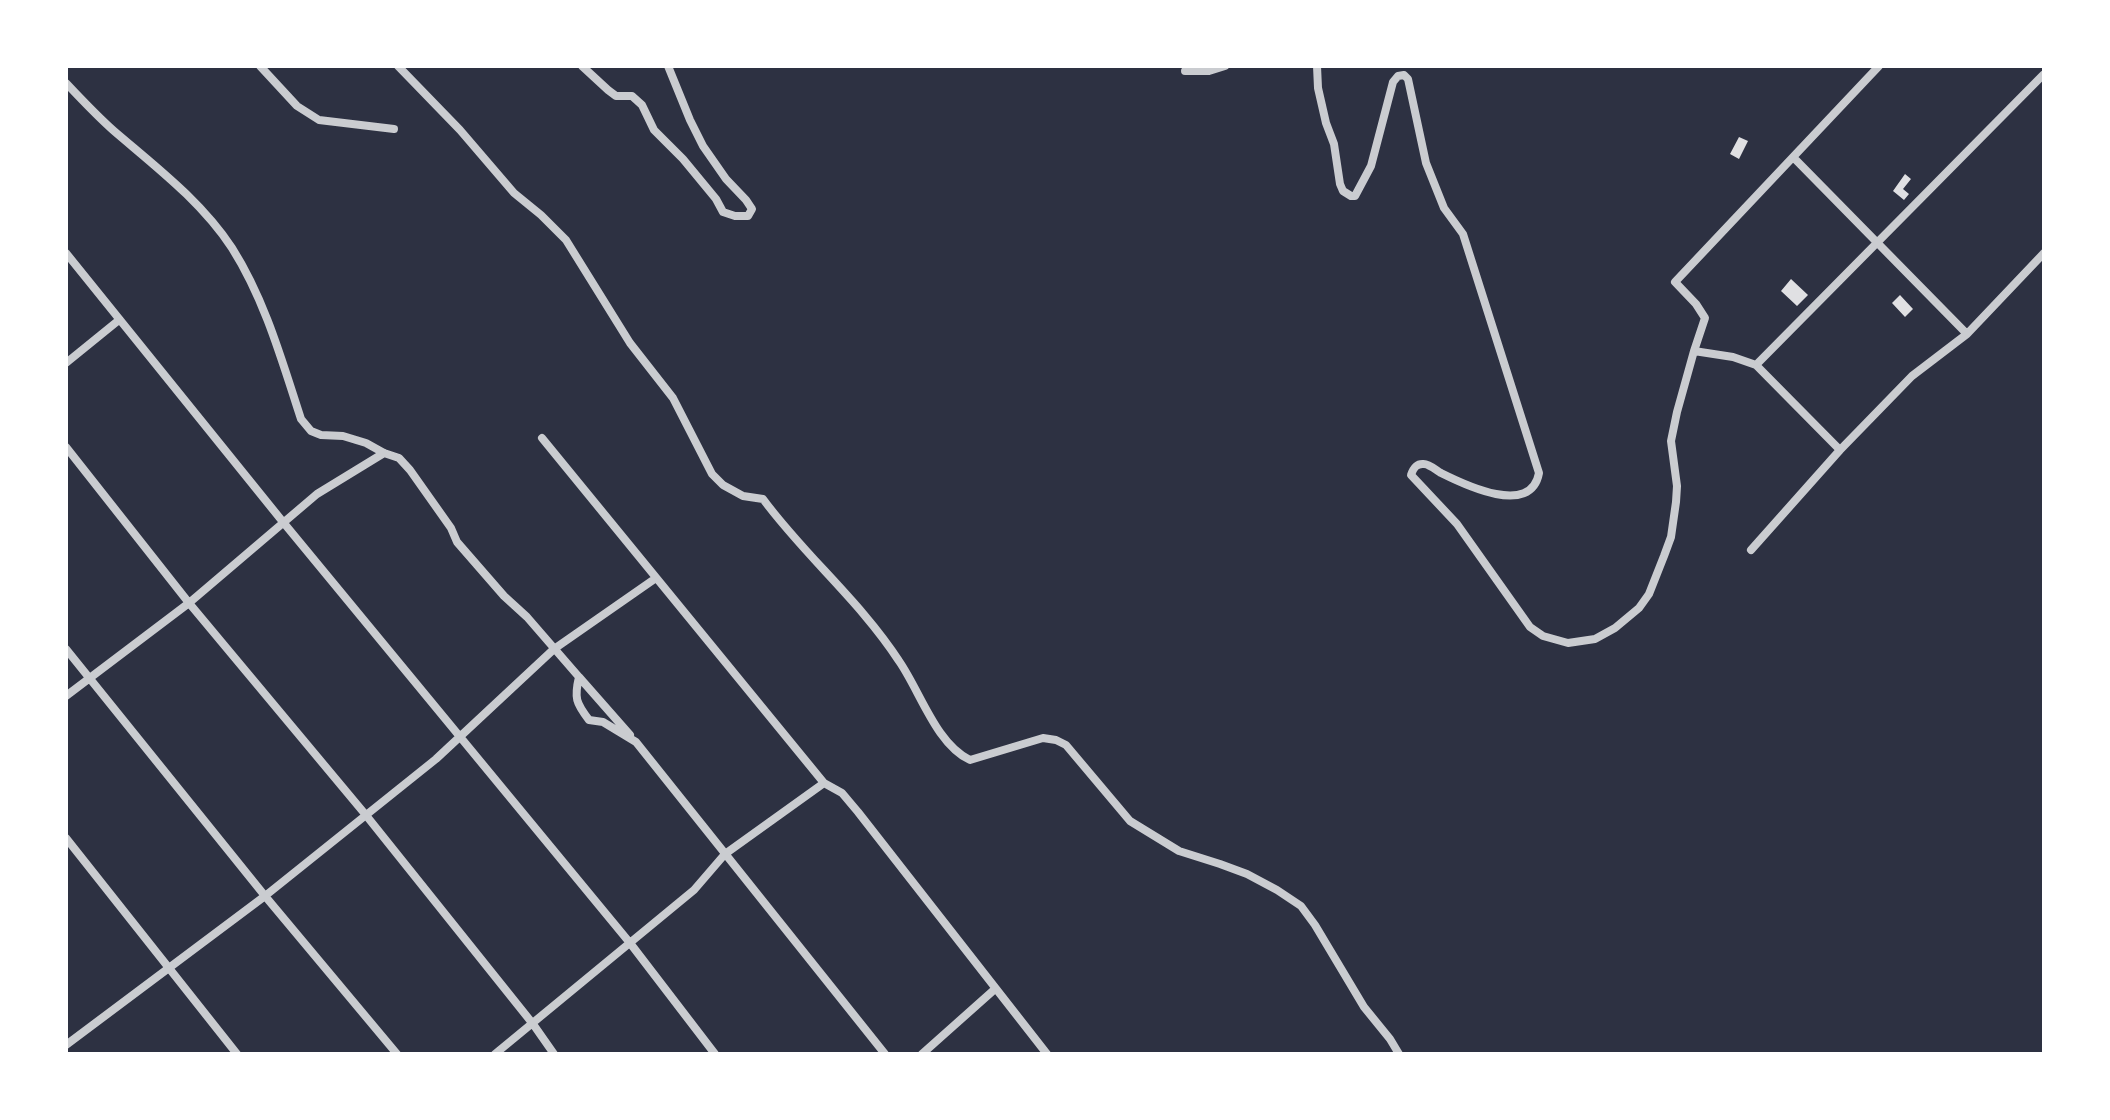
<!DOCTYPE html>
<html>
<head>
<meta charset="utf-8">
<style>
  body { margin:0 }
  #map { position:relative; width:2110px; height:1120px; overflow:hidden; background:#2d3142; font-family:Figtree,sans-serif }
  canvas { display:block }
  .frame { position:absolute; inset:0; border:68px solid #fff; pointer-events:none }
</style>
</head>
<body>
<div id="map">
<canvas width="2110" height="1120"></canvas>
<div class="frame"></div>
</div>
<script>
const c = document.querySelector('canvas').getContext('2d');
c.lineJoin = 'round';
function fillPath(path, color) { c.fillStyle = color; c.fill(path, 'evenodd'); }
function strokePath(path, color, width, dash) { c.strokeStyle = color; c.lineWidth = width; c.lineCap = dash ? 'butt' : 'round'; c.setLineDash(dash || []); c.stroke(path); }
const building = new Path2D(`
  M1739 137 1748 141 1739 159 1730 154Z
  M1905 174 1911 179 1903 189 1909 194 1904 200 1893 191Z
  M1791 279 1808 295 1797 306 1781 291Z
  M1900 295 1913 309 1905 317 1892 303Z`);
const minor = new Path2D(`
  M260 66 297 106 319 120 394 129
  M398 66 460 130 514 193 541 215 566 240 630 343 673 398 712 474 723 485 743 496 763 499C805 556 860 601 899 661 920 691 936 744 970 760L1043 738 1056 740 1066 745 1130 821 1179 851 1220 864 1247 874 1277 890 1301 906 1315 925 1364 1007 1390 1039 1399 1054
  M582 66 608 90 616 96H632L642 105 654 130 683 159 716 199 723 212 735 216H748L752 209 746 200 726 179 703 146 690 120 668 66
  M1317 66 1318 88 1326 123 1334 144 1340 184 1343 191 1351 196H1355L1371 166 1393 82 1398 76 1404 75 1408 79 1426 163 1444 208 1463 234 1539 473C1531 517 1465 485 1441 473 1436 470 1429 464 1424 464 1416 463 1413 469 1411 475L1457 524 1530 627 1543 636 1568 643 1595 639 1615 628 1639 608 1649 594 1664 556 1671 537 1676 502 1677 486 1671 441 1677 412 1694 351
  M1185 71H1209L1225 66
  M66 83C82 100 97 116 114 131 156 167 201 201 232 248 265 300 282 361 301 419L311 431 321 435 343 436 366 443 384 453 399 458 410 470 451 528 457 542 504 596 527 617 579 677C574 698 576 703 589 720L603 722 636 742 885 1054
  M1793 157 1967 334
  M66 253 283 522 630 943 715 1054
  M66 363 119 320
  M1756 365 2043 75
  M542 438 824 783 842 793 858 812 1047 1054
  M66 447 189 603 365 814 533 1024 554 1054
  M1840 450 1756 365 1733 357 1694 351 1705 318 1696 304 1675 282 1879 66
  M1751 550 1840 450 1912 376 1967 334 2044 253
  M66 649 265 896 397 1054
  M579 677 630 735
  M66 696 189 603 317 494 384 453
  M66 838 237 1054
  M66 1045 265 896 436 759 554 649 656 578
  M495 1054 694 890 725 854 824 783
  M922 1054 995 989`);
fillPath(building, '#e0e0e3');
strokePath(minor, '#caccd0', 8);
</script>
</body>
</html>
